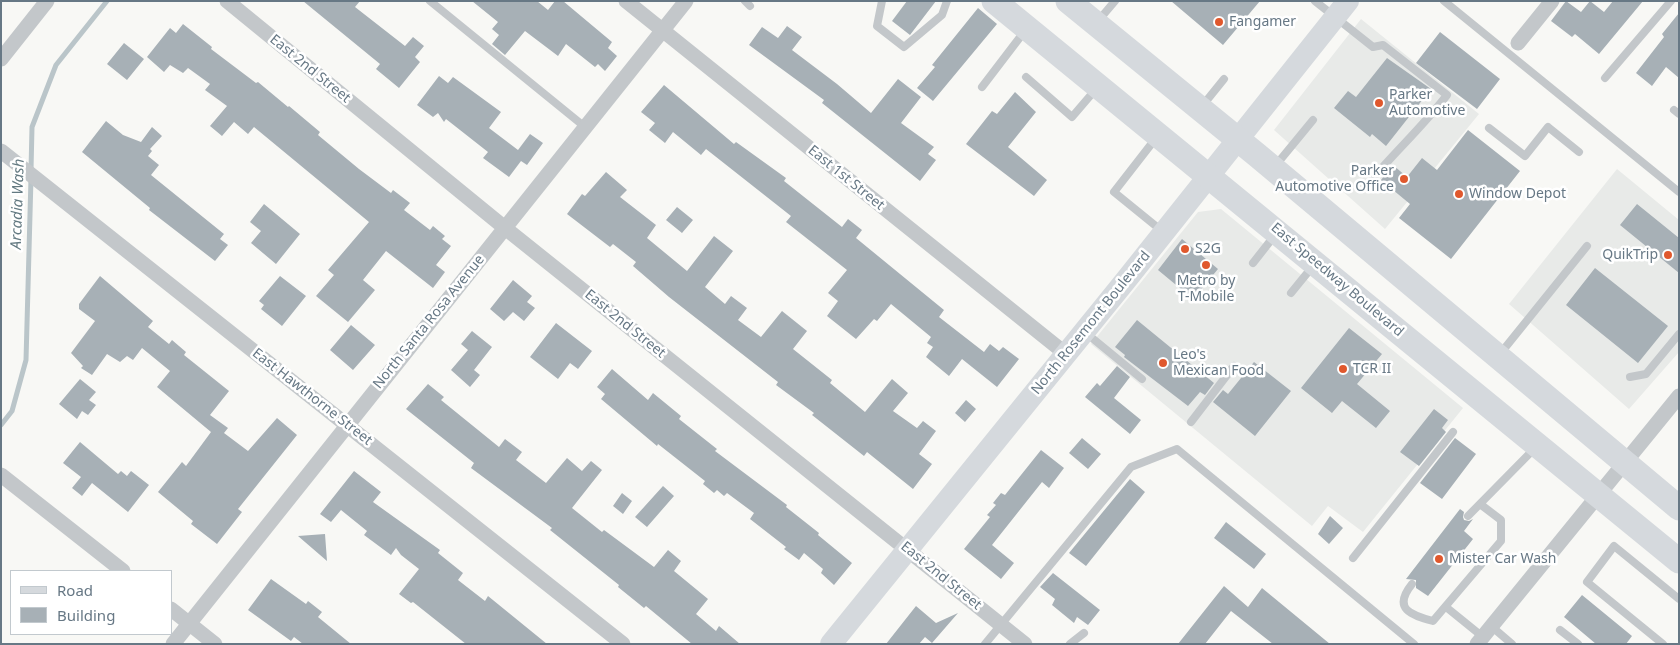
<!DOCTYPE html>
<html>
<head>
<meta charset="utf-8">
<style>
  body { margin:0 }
  #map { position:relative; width:1680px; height:645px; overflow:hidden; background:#f8f8f5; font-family:"Noto Sans",sans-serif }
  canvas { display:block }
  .frame { position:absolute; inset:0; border:2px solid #677885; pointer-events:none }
  .legend { position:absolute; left:10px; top:570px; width:162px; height:65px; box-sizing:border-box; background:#fff; border:1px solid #c2c9ce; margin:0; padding:6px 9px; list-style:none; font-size:15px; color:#677885 }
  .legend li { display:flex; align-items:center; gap:10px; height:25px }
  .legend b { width:25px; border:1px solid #c2c9ce }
</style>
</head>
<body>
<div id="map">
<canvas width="1680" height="645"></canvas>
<div class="frame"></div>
<ul class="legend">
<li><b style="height:6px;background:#d5d9dd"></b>Road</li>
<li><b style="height:14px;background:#a7b0b6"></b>Building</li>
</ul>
</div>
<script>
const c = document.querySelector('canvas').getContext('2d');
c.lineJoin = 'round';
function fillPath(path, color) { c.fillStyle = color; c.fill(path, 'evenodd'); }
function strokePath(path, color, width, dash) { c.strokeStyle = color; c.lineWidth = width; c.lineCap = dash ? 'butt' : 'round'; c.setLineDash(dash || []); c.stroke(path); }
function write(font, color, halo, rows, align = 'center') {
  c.font = font + ' "Noto Sans",sans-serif'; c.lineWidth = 5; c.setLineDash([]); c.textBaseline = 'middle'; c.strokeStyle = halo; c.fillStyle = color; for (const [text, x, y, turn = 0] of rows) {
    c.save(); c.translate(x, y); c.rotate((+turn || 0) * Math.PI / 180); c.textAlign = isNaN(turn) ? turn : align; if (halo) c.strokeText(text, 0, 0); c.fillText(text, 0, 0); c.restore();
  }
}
const built = new Path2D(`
  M1361 19 1479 114 1385 229 1274 130Z
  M1617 169 1679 220V352L1629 409 1509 304Z
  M1221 209 1463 408 1363 532 1328 506 1312 526 1091 344 1198 212Z`);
const stream = new Path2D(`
  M31 170 32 127 56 65 107 1
  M1 425 12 411 26 360 31 178`);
const building = new Path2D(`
  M303 1H360L355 7 405 46 413 37 424 46 415 57 420 62 399 88 376 69 380 64Z
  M472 1H537L548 10 555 1H563L612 42 608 48 617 56 605 71 598 64 595 67 566 44 558 56 525 31 505 55 492 44 499 35 492 29 498 22Z
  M907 1H936L910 35 892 21Z
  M1171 1H1260L1223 45Z
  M1566 1 1581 12 1590 1 1604 12 1613 1H1643L1599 54 1575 34 1572 37 1551 21Z
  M978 8 997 24 933 101 917 88 935 67 932 65Z
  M1679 13V78L1666 67 1652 86 1636 73 1664 37 1662 34Z
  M183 24 212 47 211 49 256 83 258 82 288 107 289 106 320 132 318 135 359 169 391 193 393 190 410 203 404 210 430 230 433 226 445 236 442 239 451 246 436 265 445 272 433 288 386 251 363 280 375 290 348 322 316 296 334 275 328 270 369 222 254 127 248 134 234 122 222 136 210 126 227 106 205 90 210 84 188 68 183 73 170 65 164 72 147 57 170 28 176 33Z
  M787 26 802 37 792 50 837 84 871 113 898 79 921 97 901 123 934 147 928 154 936 160 920 181 822 103 824 100 749 45 762 27 778 38Z
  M1440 32 1500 79 1477 109 1416 63Z
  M124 43 144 59 127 80 107 64Z
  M1387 58 1431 89 1386 146 1372 134 1370 137 1334 108 1348 91 1356 97Z
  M439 76 448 83 453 77 501 112 489 128 518 150 530 134 543 143 527 165 521 161 509 177 483 158 488 152 446 119 444 122 438 113 433 117 417 105Z
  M664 85 734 144 736 142 786 178 784 181 842 227 848 219 862 230 856 238 944 310 939 317 984 352 990 344 999 351 1003 347 1019 359 997 387 962 359 949 376 926 357 933 347 927 343 931 337 891 304 877 321 874 319 856 339 827 316 838 301 828 293 847 270 786 222 791 216 706 149 701 155 673 132 665 143 649 130 655 123 641 112Z
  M1015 92 1036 112 1008 147 1047 180 1034 196 966 144 992 111 997 114Z
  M106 121 123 135 141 142 152 127 162 136 150 149 152 151 148 156 159 165 151 175 224 234 220 239 228 245 215 261 149 210 150 208 82 152Z
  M1468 130 1520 171 1451 259 1399 218 1410 204 1381 180 1393 165 1407 177 1422 158 1437 170Z
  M606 172 627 190 620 197 656 225 647 238 687 271 714 236 733 251 705 287 725 304 731 296 747 308 738 320 761 337 782 311 807 331 793 349 832 380 830 383 865 412 892 379 908 393 893 411 917 428 923 421 936 431 919 454 932 464 913 489 867 452 864 456 812 415 814 413 776 385 778 382 669 297 633 266 636 262 613 244 610 247 567 214 582 194 585 196Z
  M264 204 300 234 276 264 251 243 261 231 250 222Z
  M1637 204 1679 238V273L1620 225Z
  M677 207 693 220 682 233 666 220Z
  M1182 239 1218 269 1193 299 1158 270Z
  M1595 268 1668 326 1638 363 1566 305Z
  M100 276 153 321 148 327 169 344 172 340 186 352 184 355 229 391 210 415 228 428 224 433 248 451 277 418 297 435 238 509 242 512 217 544 191 524 193 521 158 492 182 462 186 466 211 432 157 387 170 371 142 348 133 360 127 356 120 362 107 354 92 375 81 368 83 366 71 353 95 321 79 309V304Z
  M280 276 306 296 282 326 261 309 264 305 259 301Z
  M513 280 532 296 527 302 535 308 524 321 513 312 504 321 490 309Z
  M1137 320 1214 383 1205 395 1200 392 1188 406 1124 357 1125 355 1115 347Z
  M556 323 592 351 578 369 570 363 558 379 530 357Z
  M351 325 375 345 353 370 330 350Z
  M1349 328 1382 354 1357 384 1390 411 1376 428 1342 401 1332 413 1301 388Z
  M472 331 492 347 474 370 480 375 470 387 451 370 468 350 461 344Z
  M1254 362 1291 391 1255 436 1213 402 1223 390 1228 394Z
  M1117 366 1130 377 1114 398 1141 420 1130 434 1085 397 1097 383 1100 386Z
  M612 369 648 400 653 393 681 416 679 419 717 449 715 451 787 505 786 507 819 533 818 535 852 563 834 585 821 573 823 569 804 553 799 560 784 549 786 547 750 519 754 513 727 493 724 496 717 490 714 493 703 484 705 481 658 444 657 446 601 399 605 394 597 387Z
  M80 379 96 392 89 400 96 405 88 415 82 411 77 419 59 404Z
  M428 384 444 397 441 400 499 447 505 439 522 452 516 460 546 483 567 458 582 471 591 461 602 470 572 508 602 532 604 530 654 567 668 550 681 561 674 571 708 599 696 614 716 631 719 626 740 644H692L646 606 644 608 618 587 619 585 550 530 552 528 471 468 474 463 406 409Z
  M966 400 976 409 965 422 955 413Z
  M1434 409 1448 420 1442 428 1446 432 1419 466 1400 452Z
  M1082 438 1101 454 1088 469 1069 453Z
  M1455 438 1476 454 1442 499 1420 483Z
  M80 442 118 474 121 471 127 476 131 471 149 485 128 512 92 483 82 496 72 488 81 477 63 463Z
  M1041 450 1064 468 1049 488 1042 482 992 545 1014 563 1001 579 964 549 990 517 987 515 996 505 993 503 1001 493 1005 495Z
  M354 471 381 492 373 502 440 550 438 553 463 573 458 580 485 601 488 596 547 644H466L413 602 411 603 399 594 419 569 401 555 396 548 391 555 364 535 367 531 341 510 331 522 320 514Z
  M1130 479 1145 492 1086 566 1069 553Z
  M663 486 674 496 647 527 635 517Z
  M622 493 632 501 623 514 613 506Z
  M1460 509 1464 512 1463 517 1464 520 1469 521 1473 519 1464 531 1473 539 1428 596 1416 588V580L1406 579Z
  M1330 516 1343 528 1329 544 1318 534Z
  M1226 522 1266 554 1254 569 1214 538Z
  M325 534 327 561 298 536Z
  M1053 573 1100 610 1088 625 1077 617 1074 623 1052 605 1055 599 1040 587Z
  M271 579 306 604 308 601 322 612 318 617 351 644H303L294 637 291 641 248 610Z
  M1224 586 1248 607 1262 588 1330 644H1273L1231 611 1205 644H1178Z
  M1582 595 1632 636 1626 644H1596L1564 617Z
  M916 606 936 623 958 613 932 643 925 637 919 644H886Z`);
const lane = new Path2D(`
  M430 1 585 127
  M745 1 750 6
  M882 1 877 26 904 47 942 15 947 1
  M1315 1 1373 47 1383 45 1447 95C1424 125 1397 150 1373 178
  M1444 1 1679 192
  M1098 21 1115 1
  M1026 77 1072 117 1096 89
  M1605 78 1671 1
  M982 87 1024 32
  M1203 105 1224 79
  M1674 110 1679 114
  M1489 128 1525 156 1548 127 1579 152
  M1156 138 1114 192 1162 231
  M1276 165 1313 120
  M1253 263 1275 235
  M1291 293 1313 266
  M1086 333 1142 379
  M1500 354 1587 246
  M1630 377 1646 374 1679 334
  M1191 422 1234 366
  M1468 516 1536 447
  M1353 558 1453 432
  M1412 584C1392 609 1411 615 1433 621L1501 541V520L1480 504
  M1446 607 1483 637
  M1491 626 1512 644
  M1560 630 1578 644
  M985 644 1131 467 1177 449 1414 644
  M1070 644 1084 633
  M1663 644 1587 582 1614 546 1679 599`);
const street = new Path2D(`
  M227 1 505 228 1025 644
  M626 1 1066 354
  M1518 43 1552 1
  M1 59 47 1
  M1 151 623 644
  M1 475 123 571
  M171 609 215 644
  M173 644 686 1
  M1477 644 1679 396`);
const secondary = new Path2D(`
  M831 644 1126 280 1348 1`);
const primary = new Path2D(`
  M994 1 1679 561
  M1068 1 1257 155 1679 508`);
const markers = [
  [1219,22,5,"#e0582d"],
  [1379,103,5,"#e0582d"],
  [1404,179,5,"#e0582d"],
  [1459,194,5,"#e0582d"],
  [1185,249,5,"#e0582d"],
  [1668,255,5,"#e0582d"],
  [1206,265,5,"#e0582d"],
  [1163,363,5,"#e0582d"],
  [1343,369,5,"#e0582d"],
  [1439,559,5,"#e0582d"]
];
const poiNames = [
  ["Fangamer",1229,22],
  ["Parker",1389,95],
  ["Automotive",1389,111],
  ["Parker",1394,171,"right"],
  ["Automotive Office",1394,187,"right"],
  ["Window Depot",1469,194],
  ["S2G",1195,249],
  ["QuikTrip",1658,255,"right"],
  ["Metro by",1206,281,"center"],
  ["T-Mobile",1206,297,"center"],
  ["Leo's",1173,355],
  ["Mexican Food",1173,371],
  ["TCR II",1353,369],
  ["Mister Car Wash",1449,559]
];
const streetNames = [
  ["East 2nd Street",310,69,39],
  ["East 1st Street",846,178,39],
  ["East Speedway Boulevard",1337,280,40],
  ["North Santa Rosa Avenue",429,322,-51],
  ["North Rosemont Boulevard",1091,323,-51],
  ["East 2nd Street",625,324,39],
  ["East Hawthorne Street",312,397,38],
  ["East 2nd Street",941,576,39]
];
const waterNames = [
  ["Arcadia Wash",18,204,-88]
];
fillPath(built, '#e8eae8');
strokePath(stream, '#bac5c9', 5);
fillPath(building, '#a7b0b6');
strokePath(lane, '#c3c7ca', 8);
strokePath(street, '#c3c7ca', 15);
strokePath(secondary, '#d5d9dd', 22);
strokePath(primary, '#d5d9dd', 25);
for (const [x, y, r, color] of markers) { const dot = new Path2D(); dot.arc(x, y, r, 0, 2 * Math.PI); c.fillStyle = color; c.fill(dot); strokePath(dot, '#fff', 2); }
write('14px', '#677885', '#fff', poiNames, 'left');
write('14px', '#677885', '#fff', streetNames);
write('italic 15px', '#637981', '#fff', waterNames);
</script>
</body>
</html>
